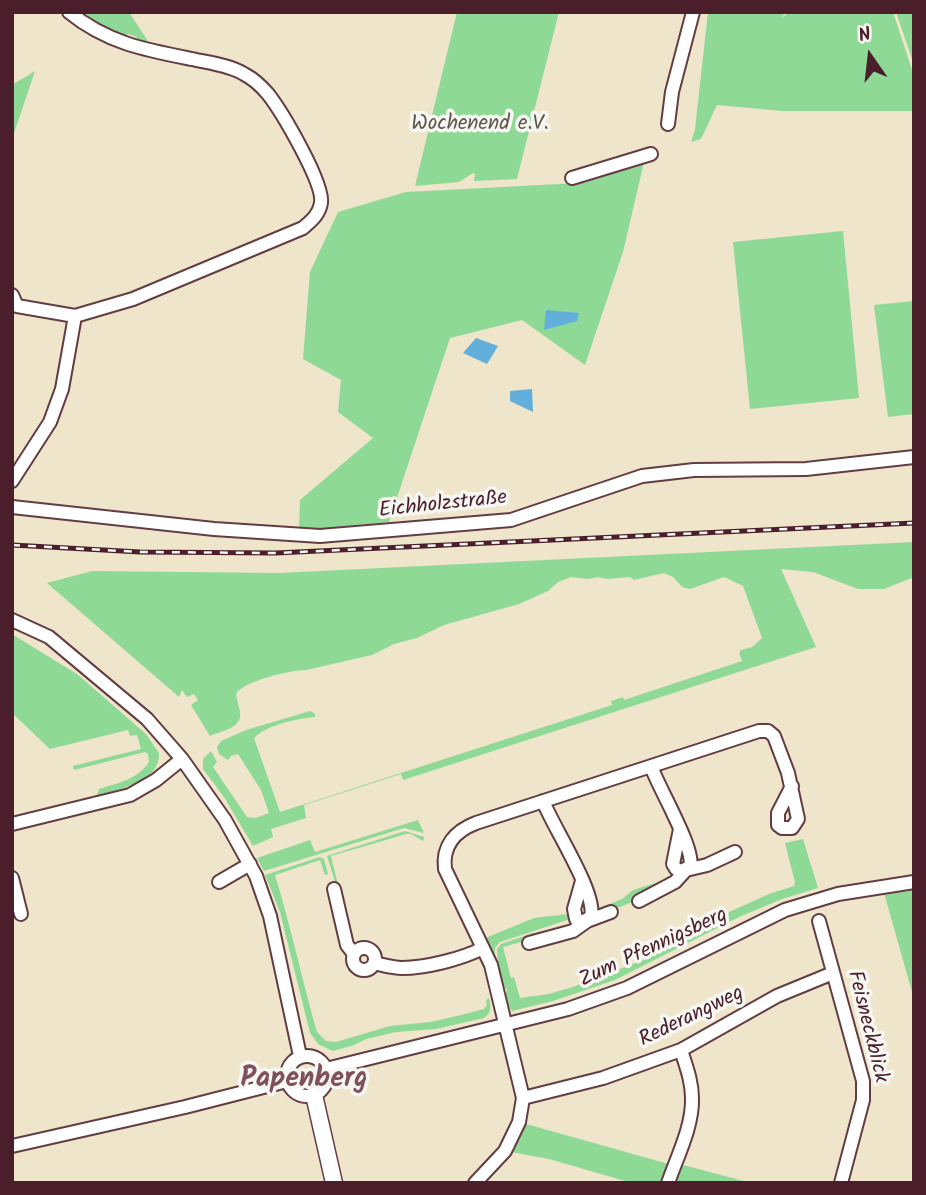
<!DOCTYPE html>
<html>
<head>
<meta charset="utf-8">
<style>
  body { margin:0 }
  #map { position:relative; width:926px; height:1195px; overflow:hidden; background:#efe5ca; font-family:Kalam,sans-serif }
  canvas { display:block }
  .frame { position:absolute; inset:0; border:14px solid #4a1f2b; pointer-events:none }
  .north { position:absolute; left:835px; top:21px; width:70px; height:70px; -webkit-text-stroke:5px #f6f6f2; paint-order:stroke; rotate:346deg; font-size:19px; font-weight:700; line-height:28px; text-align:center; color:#4a1f2b }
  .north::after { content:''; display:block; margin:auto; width:24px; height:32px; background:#4a1f2b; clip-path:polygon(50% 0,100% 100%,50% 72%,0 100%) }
</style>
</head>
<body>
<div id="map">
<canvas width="926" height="1195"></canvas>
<div class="frame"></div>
<div class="north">N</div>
</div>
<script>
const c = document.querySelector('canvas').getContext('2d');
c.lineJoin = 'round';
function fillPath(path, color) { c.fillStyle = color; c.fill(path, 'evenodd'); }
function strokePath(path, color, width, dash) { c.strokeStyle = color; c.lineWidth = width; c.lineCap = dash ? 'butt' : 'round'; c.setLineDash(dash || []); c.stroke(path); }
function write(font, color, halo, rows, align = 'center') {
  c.font = font + ' Kalam,sans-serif'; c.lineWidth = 7; c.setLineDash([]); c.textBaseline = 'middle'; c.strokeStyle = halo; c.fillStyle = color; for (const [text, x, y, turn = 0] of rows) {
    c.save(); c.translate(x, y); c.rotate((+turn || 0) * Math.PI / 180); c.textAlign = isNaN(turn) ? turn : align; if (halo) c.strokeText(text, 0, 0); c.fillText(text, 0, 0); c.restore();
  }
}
const green = new Path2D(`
  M83 12H129L149 43 136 40 137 37 128 34 125 36 107 30Z
  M457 12H559L517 179 474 181 475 174 473 173 459 182 415 186Z
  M708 12H785L782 18 789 12H893L914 76V111H782L717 105 701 139 691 142 695 129Z
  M896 12H914V65Z
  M35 71 12 139V85Z
  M644 162 623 252 585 365 522 320 450 338 389 522 299 531 300 500 373 438 338 412 341 380 303 359 310 272 338 212 406 192 579 183Z
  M843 231 859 398 750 409 733 242Z
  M914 301V414L888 417 874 305Z
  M914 542V577L884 589H858L813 572 781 569 816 647 403 780 401 774 304 805 306 818 271 829 273 837 253 846 224 797 203 769V759L211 751 217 762 213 767 247 817 256 818 269 813 261 790 238 754 231 756 228 760 219 754 217 747 221 741 246 730 310 711 315 714V717C299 718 266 725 254 738L280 812 612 705 611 701 623 697 624 700 742 661 739 653 741 650 752 647 762 638 743 586 724 577 690 589 682 587 673 577 664 573 634 580 630 577 608 579 598 577 588 579 571 577 558 582 548 591 519 604 444 625 417 638 394 644 372 655 306 670C291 670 243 681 236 694 237 701 239 706 240 712 243 728 221 731 210 736L191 705 198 700 194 694 187 697 182 690 179 697 47 583 92 571 279 573Z
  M15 636 77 674 146 734 159 753C160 783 119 789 97 795L99 789C118 783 137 780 149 762L148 754 145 752 74 770 73 766 141 749 137 735 130 736 128 730 50 749 12 713V637Z
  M418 820 424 833 404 828 264 871 257 858 310 840 315 852Z
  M405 831 424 837 423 841 411 834H406L331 856 347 921 327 856Z
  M803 839 818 888 782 899 739 917 615 980 553 1001 512 1011 506 1003 504 993 507 991 506 988H503L496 965 498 964 497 949 501 944 533 933 535 938 503 947 511 978 514 977 520 998 549 994 573 987 619 967 620 969 646 959 718 917 769 894 794 886 795 882 785 843Z
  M320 857 324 859 328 874 325 875 320 860 275 875C291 927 302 980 317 1032L326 1041 336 1042 390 1026 431 1022 461 1015 484 1009 487 1005 486 1000 489 998C491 1006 492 1012 484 1018L436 1029 396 1032 366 1039 354 1045 333 1051 318 1044 310 1033 280 912 265 875Z
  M672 875 673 877C651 891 629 907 602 912L600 908 622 899 633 890 662 881Z
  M914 888V999L884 893Z
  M568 914 570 919 500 942 495 948V961L483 939 534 918Z
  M519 1122 665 1163 687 1166 751 1183H632L549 1159 505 1151Z`);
const water = new Path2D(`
  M546 310 579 313 577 321 544 330Z
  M476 338 498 346 487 364 463 353Z
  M532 389 533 412 510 401V391Z`);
const minor = new Path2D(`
  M668 124 672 92 693 12
  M572 178 651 154
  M12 295 17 306 75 316 133 299 303 228C311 221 319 215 321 203 324 183 282 112 268 94 262 87 252 78 244 74 229 65 209 63 192 59 146 50 107 43 69 12
  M12 481 50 422 62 389 75 316
  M12 507 214 529 320 536 511 520 642 476 694 470 806 469 914 457
  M12 620 49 637 147 719 182 759 225 820 256 876 270 916 300 1056
  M651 766C658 787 696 850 690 867L680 871 676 869 673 864 680 829
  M543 801C553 827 597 893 591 917L582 922 576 919 574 909 582 881
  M12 824 130 795 156 780 182 759
  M12 878 21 914
  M219 882 250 864
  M334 889 347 945 354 954
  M639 901 675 882 686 870 707 865 735 852
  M819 921 863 1081V1100L841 1183
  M529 943 573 931 587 921 611 912
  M353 959a11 11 0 1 1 22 0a11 11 0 1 1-22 0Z
  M374 963C383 965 393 968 402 968 425 968 462 959 483 948
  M287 1076a20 20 0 1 1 40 0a20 20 0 1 1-40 0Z
  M326 1069 568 1009 627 988 785 910 838 894 914 882
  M523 1098 603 1078 681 1050 777 996 833 973
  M12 1146 185 1107 287 1081
  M475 1183 505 1151 519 1122 523 1098 491 965 445 869C442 846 455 831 476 823L759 731H768L774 736 788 773 798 819 792 828H782L778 825V813L792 786
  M668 1183C677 1157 693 1126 692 1098 692 1081 686 1066 681 1050`);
const tertiary = new Path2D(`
  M314 1095 334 1183`);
const rail = new Path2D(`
  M12 545 140 552 276 553 914 523`);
const parkNames = [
  ["Wochenend e.V.",480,125]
];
const streetNames = [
  ["Eichholzstraße",443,506,-6],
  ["Zum Pfennigsberg",654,949,-25],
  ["Rederangweg",692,1018,-26],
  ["Feisneckblick",866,1027,76]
];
const districtNames = [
  ["Papenberg",304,1081]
];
fillPath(green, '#8ed996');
fillPath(water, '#61afda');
strokePath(minor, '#633d43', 16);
strokePath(tertiary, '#633d43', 19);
strokePath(minor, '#fff', 12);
strokePath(tertiary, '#fff', 16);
strokePath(rail, '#4a1f2b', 5);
strokePath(rail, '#f6f6f2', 2.5, [8]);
write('21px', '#5e574b', '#f6f6f2', parkNames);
write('21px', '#4a1f2b', '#f6f6f2', streetNames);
write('bold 28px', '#80505f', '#f6f6f2', districtNames);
</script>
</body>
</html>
